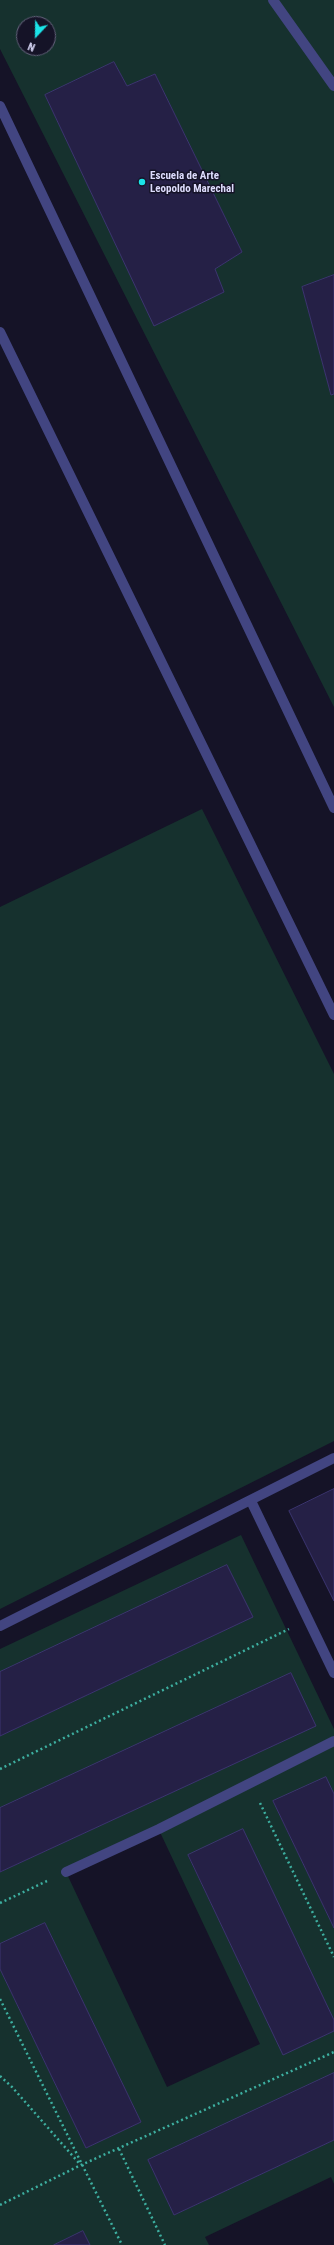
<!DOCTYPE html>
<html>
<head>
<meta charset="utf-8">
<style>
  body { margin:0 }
  #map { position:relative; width:334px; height:2245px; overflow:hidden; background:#151327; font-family:"Roboto Condensed",sans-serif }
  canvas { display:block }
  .north { position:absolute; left:16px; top:16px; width:40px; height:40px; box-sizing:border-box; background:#151327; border:1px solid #65637c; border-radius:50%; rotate:202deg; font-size:11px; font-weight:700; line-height:16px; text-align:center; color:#dddcfc }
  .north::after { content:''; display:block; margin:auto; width:14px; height:18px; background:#1be3e8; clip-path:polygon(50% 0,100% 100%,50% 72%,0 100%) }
</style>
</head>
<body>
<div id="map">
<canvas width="334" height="2245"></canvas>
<div class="north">N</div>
</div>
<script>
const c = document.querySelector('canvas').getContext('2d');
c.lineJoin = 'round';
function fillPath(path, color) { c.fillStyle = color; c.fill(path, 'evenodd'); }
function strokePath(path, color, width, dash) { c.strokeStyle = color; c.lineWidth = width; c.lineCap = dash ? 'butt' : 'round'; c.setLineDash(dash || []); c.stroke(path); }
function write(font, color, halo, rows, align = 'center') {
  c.font = font + ' "Roboto Condensed",sans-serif'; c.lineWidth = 3; c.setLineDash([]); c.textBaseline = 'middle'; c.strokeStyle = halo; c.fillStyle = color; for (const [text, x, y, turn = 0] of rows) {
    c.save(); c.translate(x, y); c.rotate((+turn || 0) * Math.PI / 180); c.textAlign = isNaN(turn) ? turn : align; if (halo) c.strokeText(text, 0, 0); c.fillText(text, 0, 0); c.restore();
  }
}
const green = new Path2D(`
  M0 0H334V275L302 287 331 395 334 394V707L0 49ZM24 24H48V48H24ZM114 62 127 86 155 74 242 252 215 269 154 325 45 95Z
  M202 809 334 1074V1441L0 1609V907Z
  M241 1535 334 1729V1794L326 1777 273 1801 334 1928V2020L242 1830 188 1856 283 2054 334 2031V2073L148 2160 174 2215 334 2140V2184L331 2177 205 2237 209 2245H90L83 2231 54 2245H0V1969L86 2148 141 2122 45 1923 0 1944V1872L315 1726 291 1673 0 1808V1736L252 1617 227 1565 0 1672V1649ZM159 1830 260 2044 167 2087 66 1872Z`);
const building = new Path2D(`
  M114 62 127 86 155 74 242 252 215 269 224 292 154 326 45 95Z
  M334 275V394L331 395 302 287Z
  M334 1489V1601L289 1511Z
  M227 1565 253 1617 0 1736V1672Z
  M291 1673 316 1726 0 1872V1808Z
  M326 1777 334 1794V1928L273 1801Z
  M243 1829 334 2020V2031L283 2055 188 1855Z
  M45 1923 141 2122 86 2148 0 1969V1944Z
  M334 2073V2140L174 2215 148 2160Z
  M83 2231 90 2245H54Z`);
const path = new Path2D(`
  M0 1769 289 1629
  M260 1803 334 1957
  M0 1903 47 1881
  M0 1999 122 2245
  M0 2076 12 2087 79 2163
  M119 2149 165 2245
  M0 2205 81 2165 334 2052`);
const minor = new Path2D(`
  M273 0 334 86
  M0 106 334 808
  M0 332 334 1015
  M251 1501 334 1673
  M0 1626 334 1458
  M66 1872 159 1829 334 1741`);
const markers = [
  [142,182,4,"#1be3e8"]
];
const poiNames = [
  ["Escuela de Arte",150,176],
  ["Leopoldo Marechal",150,189]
];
fillPath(green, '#16312e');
fillPath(building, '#252046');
strokePath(building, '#3c3570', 1);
strokePath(path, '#3dafa0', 2.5, [2, 3]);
strokePath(minor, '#424581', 10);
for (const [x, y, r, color] of markers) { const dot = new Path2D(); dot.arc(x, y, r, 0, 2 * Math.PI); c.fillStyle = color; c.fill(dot); strokePath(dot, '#151327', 1.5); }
write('bold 11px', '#dddcfc', '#151327', poiNames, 'left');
</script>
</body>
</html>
